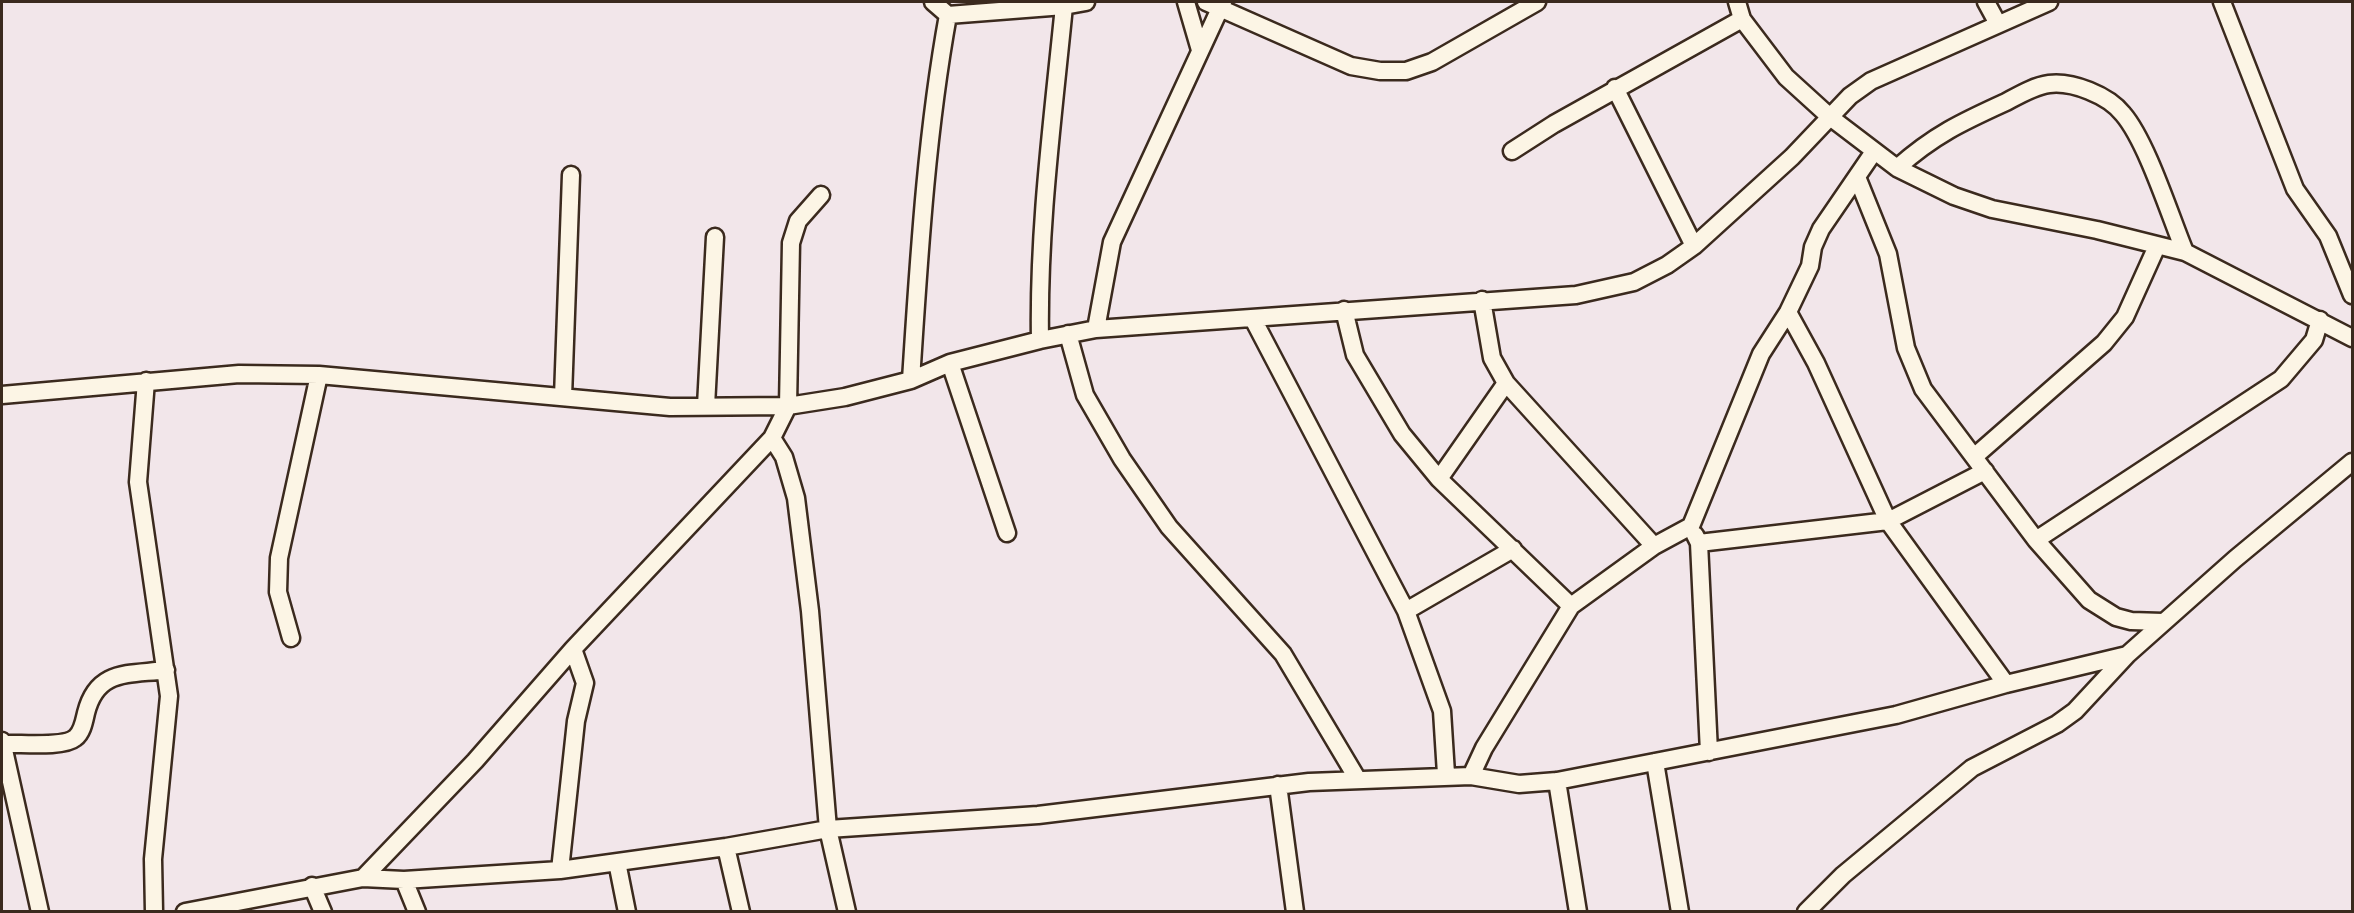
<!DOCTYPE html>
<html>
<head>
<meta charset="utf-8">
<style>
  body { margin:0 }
  #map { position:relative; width:2354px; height:913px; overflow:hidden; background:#f2e6ea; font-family:"Gochi Hand",sans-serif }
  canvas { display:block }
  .frame { position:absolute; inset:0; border:3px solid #3b2a1e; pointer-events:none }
</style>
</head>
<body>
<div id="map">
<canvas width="2354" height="913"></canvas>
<div class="frame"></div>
</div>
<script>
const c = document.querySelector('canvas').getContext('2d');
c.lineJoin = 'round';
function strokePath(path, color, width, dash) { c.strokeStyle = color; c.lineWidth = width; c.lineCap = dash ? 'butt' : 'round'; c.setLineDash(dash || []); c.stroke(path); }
const street = new Path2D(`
  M933 2 948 15
  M1186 2 1200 50
  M1206 2 1351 66 1380 71H1406L1432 62 1537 2
  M1737 2 1742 19 1786 77 1830 117 1897 168 1954 196 1992 209 2097 230 2185 252 2352 338
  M1986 2 1998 24
  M2222 2 2295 189 2328 236 2352 295
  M1615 88 1694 246
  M1512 151 1554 124 1742 19
  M1897 168C1934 135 1962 122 2006 102 2019 95 2034 86 2049 84 2072 81 2108 95 2123 114 2147 142 2170 216 2185 252
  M1857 177 1888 254 1906 348 1923 389 2036 540 2089 600 2116 617 2131 621 2163 622
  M1482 300 1492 358 1506 383 1654 546
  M1344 310 1355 355 1402 434 1439 479 1571 606
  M1788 312 1816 363 1888 521 2006 684
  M1253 319 1406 611 1442 711 1446 774
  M1096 329 1112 242 1223 2
  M1068 334 1085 395 1122 459 1169 527 1283 654 1358 780
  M1040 340C1038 228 1053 118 1064 6
  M950 363 1007 533
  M911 380C919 258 926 136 948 15L1064 6 1086 2
  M146 381 138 482 169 696 153 859 154 912
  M2 395 239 374 319 375 670 407 788 406 845 397 911 380 950 363 1040 340 1096 329 1576 295 1634 282 1667 265 1694 246 1792 157 1850 96 1871 81 2049 2
  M563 397 571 175
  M706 406 715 237
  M772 438 784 457 796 498 810 611 828 829 847 912
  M1974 457 2104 343 2125 317 2157 246
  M1439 479 1506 383
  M1695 535 1699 543 1709 752
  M2036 540 2281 379 2314 340 2320 320
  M1699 543 1888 521 1985 471
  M1406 611 1513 549
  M291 638 278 592 279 558 319 375
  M2 741 40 912
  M3 744C19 743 63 748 75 738 82 733 84 722 86 713 97 669 128 675 166 670
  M1655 762 1680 912
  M1471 776 1519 784 1557 781 1896 715 2006 684 2127 655 2235 559 2352 462
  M1557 781 1578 912
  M1278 785 1295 912
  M726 847 741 912
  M617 862 627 912
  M560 870 576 721 585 683 573 649
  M363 878 475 761 573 649 772 438 788 406 791 243 798 221 821 195
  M404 880 417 912
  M312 886 323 912
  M185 912 363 878 404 880 560 870 726 847 828 829 1038 815 1309 782 1471 776 1484 748 1571 606 1654 546 1691 526 1761 354 1788 312 1810 266 1813 247 1821 229 1873 153
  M1806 912 1843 875 1972 768 2057 724 2075 711 2127 655`);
strokePath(street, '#3b2a1e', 21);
strokePath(street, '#fcf5e5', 16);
</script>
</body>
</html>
